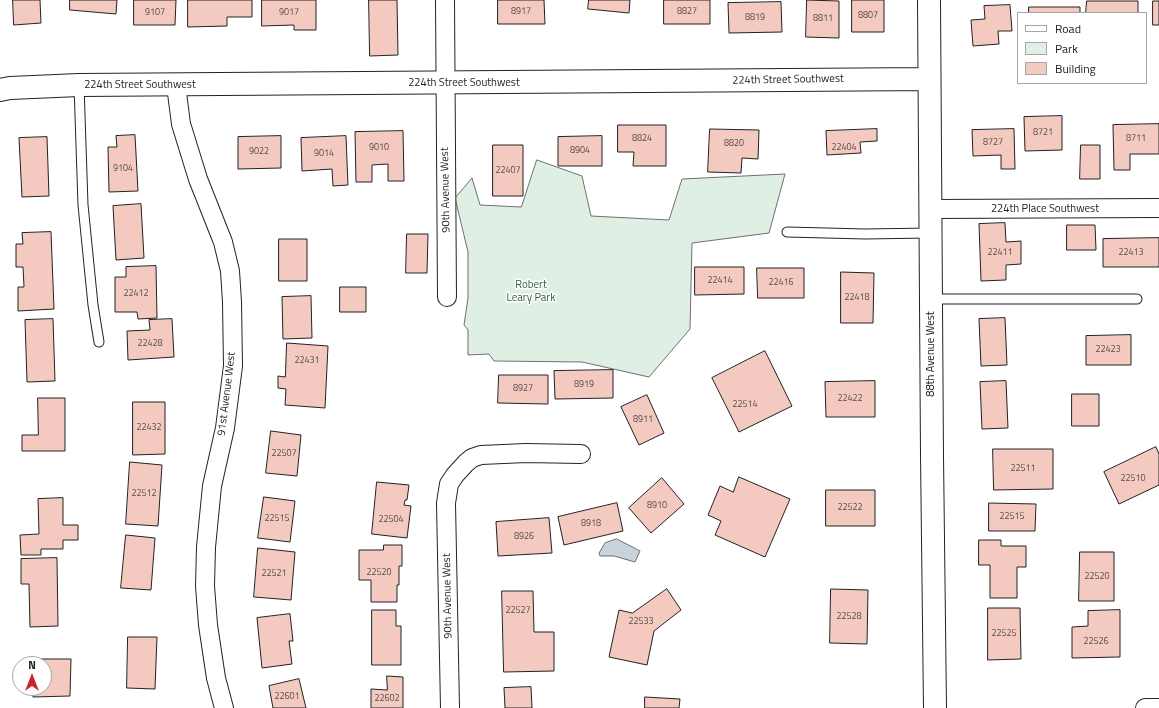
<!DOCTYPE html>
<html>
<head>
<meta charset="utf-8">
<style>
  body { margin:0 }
  #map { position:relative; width:1159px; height:708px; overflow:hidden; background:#fff; font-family:"Titillium Web",sans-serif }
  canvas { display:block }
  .legend { position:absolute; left:1017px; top:12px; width:130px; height:72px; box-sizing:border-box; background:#fff; border:1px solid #a7a7a7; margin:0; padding:5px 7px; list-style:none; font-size:12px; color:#222 }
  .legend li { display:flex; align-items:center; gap:8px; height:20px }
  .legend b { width:20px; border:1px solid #a7a7a7 }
  .north { position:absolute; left:12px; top:656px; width:40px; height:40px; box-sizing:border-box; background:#fff; border:1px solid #a7a7a7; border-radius:50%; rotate:0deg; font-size:11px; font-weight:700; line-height:16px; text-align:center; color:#222 }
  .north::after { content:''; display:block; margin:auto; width:14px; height:18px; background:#c62828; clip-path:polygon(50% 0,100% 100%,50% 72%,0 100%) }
</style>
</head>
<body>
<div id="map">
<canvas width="1159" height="708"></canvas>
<ul class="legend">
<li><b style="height:5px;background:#fff"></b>Road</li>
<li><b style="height:11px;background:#e0efe3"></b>Park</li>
<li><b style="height:11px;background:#f3c9c0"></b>Building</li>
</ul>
<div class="north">N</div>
</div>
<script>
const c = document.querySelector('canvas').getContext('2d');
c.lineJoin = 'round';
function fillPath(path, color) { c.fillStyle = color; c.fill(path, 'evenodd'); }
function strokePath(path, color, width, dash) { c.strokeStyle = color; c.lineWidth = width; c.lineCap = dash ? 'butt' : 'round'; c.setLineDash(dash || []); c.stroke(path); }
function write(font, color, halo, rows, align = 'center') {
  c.font = font + ' "Titillium Web",sans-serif'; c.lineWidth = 3; c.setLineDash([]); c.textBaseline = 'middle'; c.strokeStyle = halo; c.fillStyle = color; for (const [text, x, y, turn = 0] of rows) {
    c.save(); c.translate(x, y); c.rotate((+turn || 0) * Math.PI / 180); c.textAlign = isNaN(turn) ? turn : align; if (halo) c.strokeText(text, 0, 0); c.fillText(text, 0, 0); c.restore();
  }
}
const green = new Path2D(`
  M537 160 582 176 591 216 669 220 682 179 785 174 769 233 692 243 690 329 649 377 582 362 494 361 489 354 468 355V330L464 325 468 298V252L455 198 472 178 480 205 521 207Z`);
const water = new Path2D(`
  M617 539 640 551 635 562 614 556H600L599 553 605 543Z`);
const building = new Path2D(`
  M13 0H40L41 23 14 25Z
  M70 0H117L116 14 70 10Z
  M134 0H176L175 25H134Z
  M188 0H252V17H227V26L188 27Z
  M262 0H316V30H294V25L262 26Z
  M369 0H397L398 55 370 56Z
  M498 0H544L545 24H498Z
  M589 0H630L629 13 588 9Z
  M664 0H710V24H664Z
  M807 0 839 1V38L806 37Z
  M852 0H884V32H852Z
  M1087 1H1138V13H1086Z
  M1153 1H1159V25H1153Z
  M781 2 782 32 729 33 728 3Z
  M1010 5 1012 31H998L999 44 973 46 971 20 985 19 984 6Z
  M1029 7H1080V13H1029Z
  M1062 116V150L1025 151 1024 117Z
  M1159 124V154H1130V170H1114L1113 125Z
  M618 125H666V166H633L634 152H618Z
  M710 129 759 130 758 159 742 158 741 173 708 172Z
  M877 129V141L860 142 861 153 827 155 826 131Z
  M1014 129 1015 169H1001V155L973 156 972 130Z
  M403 131 404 181H388V164L372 165V182H356L355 132Z
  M135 135 138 191 109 192 108 147H117L116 136Z
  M281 136V168L238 169V137Z
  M346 136 348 185 333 186 332 169 302 171 301 138Z
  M602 136V166H558V137Z
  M47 137 49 196 22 197 19 138Z
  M493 145H523V196H493Z
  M1081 145H1100V179H1080Z
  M141 204 144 258 116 260 113 206Z
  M1005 223 1006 242 1021 241V264L1006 265V280L981 281 979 224Z
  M1067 225H1095L1096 250H1067Z
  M51 232 54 309 18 311V287H24L23 267H16V244H23L22 233Z
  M407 234H428L427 273H406Z
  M1159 238V267H1103V239Z
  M279 239H307V281H279Z
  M156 266 157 318 138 319 137 312H115V277H126V267Z
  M695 267H744V294L695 295Z
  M757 268H804V298H758Z
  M841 272 874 273 873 323H841Z
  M340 287H366V312H340Z
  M311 296 312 338 283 339 282 297Z
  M1005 318 1007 365 981 366 979 319Z
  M53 319 55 381 27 382 25 320Z
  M172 319 174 357 128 360 127 331 150 330 149 320Z
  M1131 335V365H1086V336Z
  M287 343 328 346 325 408 285 405 286 389 278 388V376L285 377Z
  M765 351 792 406 739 432 712 378Z
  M613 370V398L555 399 554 371Z
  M499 375H548V404L498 403Z
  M875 381V417H826L825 382Z
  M1006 381 1008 428 982 429 980 382Z
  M1072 394H1099V426H1072Z
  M647 395 664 433 639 445 621 407Z
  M38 398H65V451H22V435H38Z
  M133 402H165V454L133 455Z
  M271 431 301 435 297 476 266 473Z
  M1156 447 1159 454V485L1119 504 1104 472Z
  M993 449H1053V489L994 490Z
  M130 462 162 465 158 526 126 524Z
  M739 477 790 499 765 557 715 535 721 521 708 515 720 486 733 492Z
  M662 478 684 504 651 533 629 508Z
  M377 482 409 485 407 500H405L404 505 411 506 407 538 372 534Z
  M826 490H875V526H826Z
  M264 497 295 501 290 542 258 538Z
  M63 498V525H78V540H63V549H41V555H21L20 535 39 534 38 499Z
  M617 503 623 531 564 545 558 517Z
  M989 503 1036 504 1035 531H989Z
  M549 518 552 553 498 556 496 522Z
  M126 535 155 538 151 590 121 588Z
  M979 540H1001V546H1026V567H1017V598H990V565H979Z
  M384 545H402V566H399V585H397V602H371V580H359V550H383Z
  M258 548 295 552 291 600 254 597Z
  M1080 552H1114V601H1079Z
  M57 558 58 626 30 627 29 584H21V559Z
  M667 589 681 610 654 631 647 665 609 657 619 610 632 613Z
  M831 589 868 590 867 644 830 643Z
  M502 591H533L534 632H554V671L504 672Z
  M988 608H1020L1021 659 988 660Z
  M372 610H396V626H401V665H372Z
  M1120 610V657L1072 658V627L1088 626V611Z
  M290 614 293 641H289L292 664 262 668 257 618Z
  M128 637H157L155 689 127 688Z
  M32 659H71L70 696 33 697V688H44V664H32Z
  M387 676 403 677V708H371V689L387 690Z
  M299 679 306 708H273L269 686Z
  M531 687 532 708H505L504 688Z
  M645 697 680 699 679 708H645Z`);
const service = new Path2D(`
  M79 85 83 205 93 305 99 342
  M787 232 865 234 930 233
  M930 299H1137`);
const minor = new Path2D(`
  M445 0 447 297
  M176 85 181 124 198 179 223 242 230 271 232 302 233 366 225 428 212 486 206 547 205 586 208 625 216 678 224 708
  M931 209 1159 208
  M450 708 446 503 449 484 455 475 466 463 472 458 481 455 526 453 581 454
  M1145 708H1159`);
const tertiary = new Path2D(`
  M929 0 932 455 935 708
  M0 90 10 88 79 85 929 79`);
const numberNames = [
  ["8917",521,12],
  ["8827",687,12],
  ["9107",155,13],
  ["9017",289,13],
  ["8807",868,16],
  ["8819",755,18],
  ["8811",823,19],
  ["8721",1043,133],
  ["8824",642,139],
  ["8711",1136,139],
  ["8727",993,143],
  ["8820",734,144],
  ["9010",379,148],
  ["22404",844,148],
  ["8904",580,151],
  ["9022",259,152],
  ["9014",324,154],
  ["9104",123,169],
  ["22407",508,171],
  ["22411",1000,253],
  ["22413",1131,253],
  ["22414",720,281],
  ["22416",781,283],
  ["22412",136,294],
  ["22418",857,298],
  ["22428",150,344],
  ["22423",1108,350],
  ["22431",307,361],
  ["8919",584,385],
  ["8927",523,389],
  ["22422",850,399],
  ["22514",745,405],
  ["8911",643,420],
  ["22432",149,428],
  ["22507",284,454],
  ["22511",1023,469],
  ["22510",1133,479],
  ["22512",144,494],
  ["8910",657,506],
  ["22522",850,508],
  ["22515",1012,517],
  ["22515",277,519],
  ["22504",391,520],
  ["8918",591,524],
  ["8926",524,537],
  ["22520",379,573],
  ["22521",274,574],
  ["22520",1097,577],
  ["22527",518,611],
  ["22528",849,617],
  ["22533",641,622],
  ["22525",1004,634],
  ["22526",1096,642],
  ["22601",287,697],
  ["22602",387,699]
];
const streetNames = [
  ["224th Street Southwest",788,80,-1],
  ["224th Street Southwest",464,83],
  ["224th Street Southwest",140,85],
  ["90th Avenue West",446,190,-91],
  ["224th Place Southwest",1045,209],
  ["88th Avenue West",931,354,-90],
  ["91st Avenue West",227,394,-83],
  ["90th Avenue West",448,596,-91]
];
const parkNames = [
  ["Robert",531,285],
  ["Leary Park",531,298]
];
fillPath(green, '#e0efe3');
strokePath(green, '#6f6f6f', 1);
fillPath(water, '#c7d3dd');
strokePath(water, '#6f6f6f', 1);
fillPath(building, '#f3c9c0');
strokePath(building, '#222', 1);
strokePath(service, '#222', 11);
strokePath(minor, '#222', 20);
strokePath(tertiary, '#222', 24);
strokePath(service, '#fff', 9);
strokePath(minor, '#fff', 18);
strokePath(tertiary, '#fff', 22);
write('9px', '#564c4a', null, numberNames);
write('11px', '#222', '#fff', streetNames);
write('11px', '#2f5e38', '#fff', parkNames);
</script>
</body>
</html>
